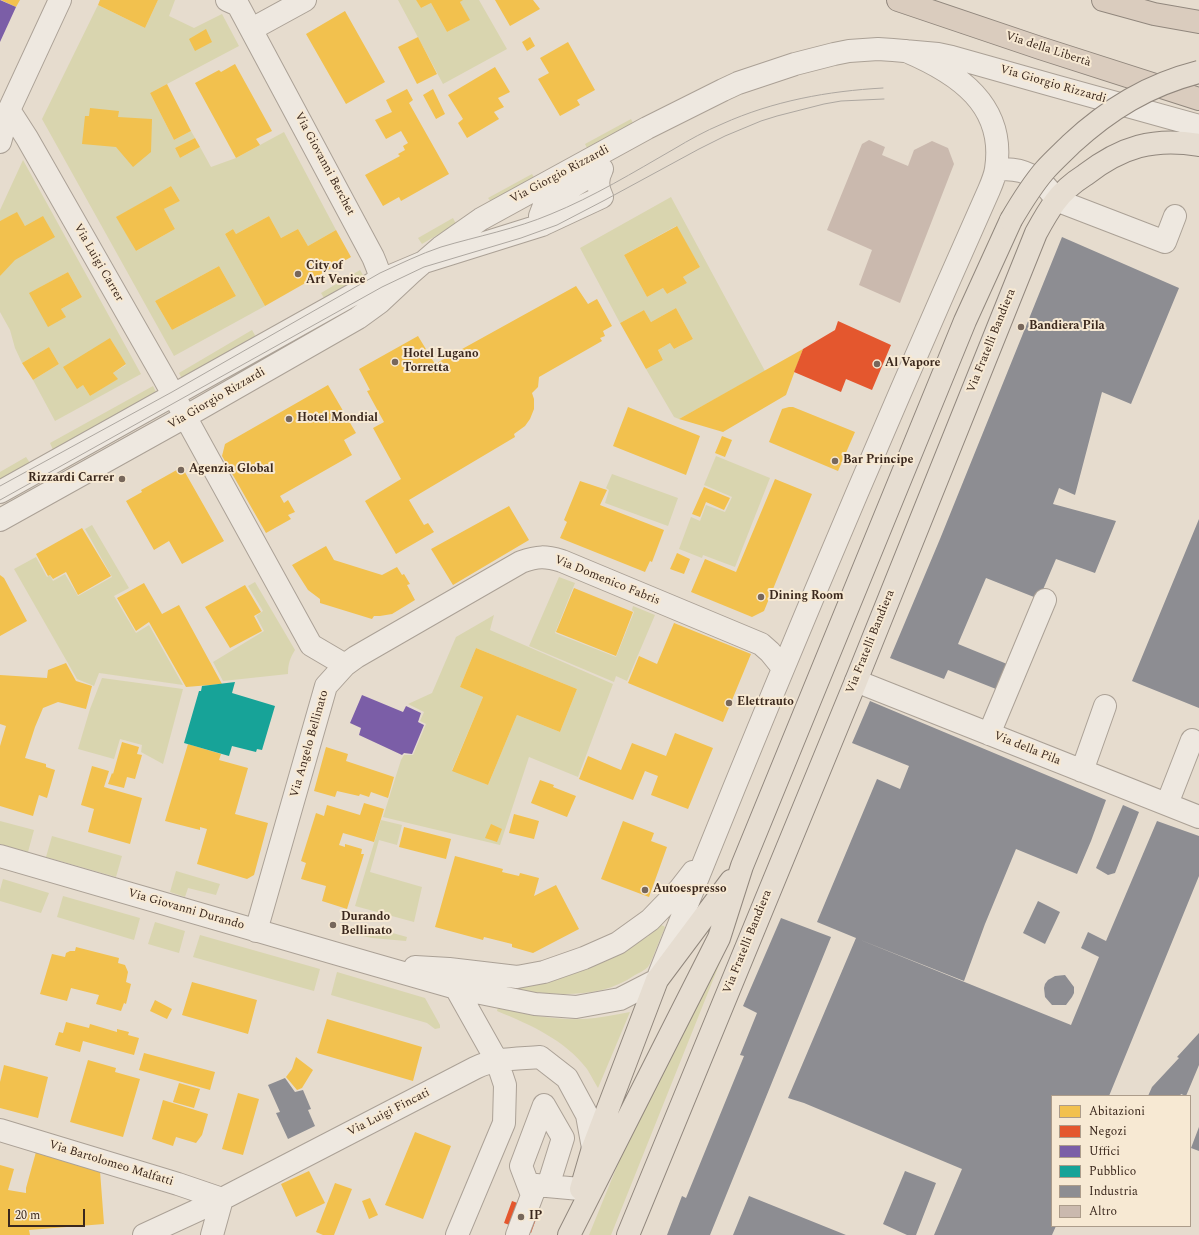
<!DOCTYPE html>
<html>
<head>
<meta charset="utf-8">
<style>
  body { margin:0 }
  #map { position:relative; width:1199px; height:1235px; overflow:hidden; background:#e6dcce; font-family:Spectral,serif }
  canvas { display:block }
  .legend { position:absolute; left:1051px; top:1095px; width:140px; height:132px; box-sizing:border-box; background:#f7e9d3; border:1px solid #ac9c8a; margin:0; padding:5px 7px; list-style:none; font-size:12px; color:#3b281d }
  .legend li { display:flex; align-items:center; gap:8px; height:20px }
  .legend b { width:20px; border:1px solid #ac9c8a }
  .scale { position:absolute; left:8px; top:1209px; width:77px; height:18px; box-sizing:border-box; border:2px solid #3b281d; border-top:0; padding-left:5px; font-size:12px; line-height:14px; white-space:nowrap; color:#3b281d; -webkit-text-stroke:3px #f7e9d3; paint-order:stroke }
</style>
</head>
<body>
<div id="map">
<canvas width="1199" height="1235"></canvas>
<ul class="legend">
<li><b style="height:11px;background:#f2c14e"></b>Abitazioni</li>
<li><b style="height:11px;background:#e4572e"></b>Negozi</li>
<li><b style="height:11px;background:#7b5ea7"></b>Uffici</li>
<li><b style="height:11px;background:#17a398"></b>Pubblico</li>
<li><b style="height:11px;background:#8d8d92"></b>Industria</li>
<li><b style="height:11px;background:#cab9ae"></b>Altro</li>
</ul>
<div class="scale">20 m</div>
</div>
<script>
const c = document.querySelector('canvas').getContext('2d');
c.lineJoin = 'round';
function fillPath(path, color) { c.fillStyle = color; c.fill(path, 'evenodd'); }
function strokePath(path, color, width, dash) { c.strokeStyle = color; c.lineWidth = width; c.lineCap = dash ? 'butt' : 'round'; c.setLineDash(dash || []); c.stroke(path); }
function write(font, color, halo, rows, align = 'center') {
  c.font = font + ' Spectral,serif'; c.lineWidth = 4; c.setLineDash([]); c.textBaseline = 'middle'; c.strokeStyle = halo; c.fillStyle = color; for (const [text, x, y, turn = 0] of rows) {
    c.save(); c.translate(x, y); c.rotate((+turn || 0) * Math.PI / 180); c.textAlign = isNaN(turn) ? turn : align; if (halo) c.strokeText(text, 0, 0); c.fillText(text, 0, 0); c.restore();
  }
}
const green = new Path2D(`
  M158 0H175L169 16 194 28 222 14 239 46 150 93 174 140 191 131 195 138 175 148 180 158 200 147 211 167 236 158 284 132 336 230 308 246 298 229 281 238 269 216 236 234 233 229 225 234 265 306 174 356 42 119 98 5 145 28ZM171 186 180 201 164 209 175 229 136 251 117 217ZM219 266 236 296 172 330 155 301Z
  M398 0H416L421 8 431 3 447 32 469 20 460 2 462 0H479L507 49 443 84Z
  M631 119 634 125 588 150 585 144Z
  M23 160 141 374 55 421 33 380 59 364 49 347 22 363 15 348 10 330 0 312V276L25 226 17 213 0 221V210ZM68 272 82 297 61 309 65 317 30 293ZM110 338 126 365 113 373 117 379 90 396 83 385Z
  M532 174 535 179 492 203 488 198Z
  M671 197 765 371 679 419 674 417 646 369 663 360 658 350 670 343 674 349 693 339 676 308 651 322 644 310 620 323 580 248ZM676 226 700 267 683 277 687 283 667 294 663 288 647 297 624 255Z
  M453 218 456 224 422 244 418 238Z
  M360 270 363 275 324 298 321 293Z
  M252 330 256 337 182 379 179 373Z
  M153 386 156 392 53 450 50 443Z
  M716 456 770 478 735 567 703 555 702 558 679 549 691 517 700 521 706 505 725 512 732 497 704 485Z
  M26 457 30 463 0 480V472Z
  M612 474 678 498 668 526 605 503 609 490 606 488Z
  M92 525 129 588 114 596 136 633 149 625 183 685 99 673 94 686 77 679 14 569 36 557 47 577 50 575 53 581 65 574 78 596 112 577 85 529Z
  M559 577 575 583 555 633 616 657 634 612 632 610 633 606 655 615 627 681 616 676 614 682 529 646Z
  M255 582 295 650C290 658 288 664 288 674L223 681 213 662 264 631 256 616 263 611 248 586Z
  M494 615 490 630 613 684 578 777 529 757 500 845 383 817 401 760 404 755H413L426 724 420 721 424 712 408 704 432 693 456 637ZM476 648 577 689 560 732 517 715 488 785 452 770 483 697 460 687Z
  M102 678 183 689 163 764 141 752 142 745 120 739 114 759 78 749 90 709Z
  M381 820 402 825 397 845 379 840 370 872 422 887 414 922 355 906Z
  M0 821 34 830 28 852 0 844Z
  M52 836 122 856 116 877 46 857Z
  M176 871 220 884 216 895 188 888 185 897 170 892Z
  M3 879 49 893 41 913 0 901V890Z
  M63 896 140 918 134 940 57 917Z
  M155 922 185 931 179 953 148 944Z
  M360 924 407 937 406 941 372 938 358 935Z
  M661 925 664 926 665 928C661 935 652 962 648 967 645 970 639 973 635 975 597 1002 545 994 502 988L503 982 534 984 550 982 590 968 628 948 647 937Z
  M200 935 320 969 314 991 193 957Z
  M731 935 611 1235H589L620 1159Z
  M337 972 425 998 440 1025V1028L435 1029 427 1023 331 995Z
  M498 1007C526 1015 554 1020 584 1019 599 1018 614 1015 630 1012L598 1088C594 1082 591 1075 587 1069 565 1040 531 1025 497 1011Z`);
const homes = new Path2D(`
  M1 0H20L16 7Z
  M100 0H158L145 28 98 5Z
  M416 0H463L460 2 470 20 447 32 431 3 421 8Z
  M495 0H533L540 9 510 26Z
  M345 11 385 82 346 104 306 34Z
  M206 29 212 42 195 51 189 39Z
  M418 37 437 74 417 84 398 47Z
  M530 37 535 46 527 51 522 42Z
  M568 42 595 90 577 100 580 105 560 116 538 79 549 73 540 58Z
  M235 64 272 131 256 139 260 145 236 158 195 83 219 70 221 72Z
  M495 67 510 92 498 98 504 107 494 112 499 119 467 138 458 123 463 119 448 95Z
  M167 84 191 131 174 140 150 93Z
  M407 89 413 100 409 103 449 174 401 201 399 197 383 206 365 175 400 156 398 154 405 150 403 146 408 143 401 131 386 139 375 120 392 112 386 100Z
  M433 89 445 114 436 119 423 95Z
  M90 108 119 111 118 117 152 119 151 152 133 167 116 147 82 144 85 116H89Z
  M195 138 200 147 180 158 175 148Z
  M171 186 180 201 164 209 175 229 136 251 116 217Z
  M17 212 25 226 43 216 55 237 15 260 0 276V221Z
  M269 216 281 238 298 229 308 246 336 230 351 257 265 306 225 234 233 229 236 234Z
  M677 226 700 267 683 277 687 283 667 294 663 288 647 297 624 255Z
  M219 266 236 296 172 330 155 301Z
  M68 272 82 297 61 309 66 317 48 327 29 293Z
  M576 286 588 304 597 299 612 326 603 331 605 336 600 338 602 341 539 377 538 387 532 393 534 399V409L530 419 525 426 514 434 515 437 409 500 424 525 428 523 434 532 396 554 365 501 401 479 373 428 384 422 367 391 370 390 359 369 418 336 435 364Z
  M676 308 693 339 674 349 670 343 658 350 663 360 646 369 620 323 644 310 651 322Z
  M110 338 126 364 113 373 118 379 90 396 83 385 77 389 63 367Z
  M49 347 59 364 33 380 22 363Z
  M803 349 786 395 723 432 679 419Z
  M328 385 356 433 344 440 352 455 280 496 284 503 288 500 295 512 288 515 291 519 266 533 222 456 225 444Z
  M628 407 700 436 686 475 613 446Z
  M789 407H793L855 432 838 471 769 442 782 409Z
  M722 436 732 440 725 457 715 453Z
  M182 467 224 541 182 564 169 541 154 550 126 501 142 492 141 490Z
  M775 479 812 494 764 611 752 617 691 592 705 559 736 572Z
  M580 481 607 490 600 505 664 530 652 562 650 561 645 572 560 538 567 522 564 520Z
  M704 487 730 498 724 510 706 502 700 517 692 514Z
  M509 506 529 540 453 585 431 549Z
  M82 528 111 576 78 595 66 572 53 579 50 575 48 576 36 554Z
  M326 546 334 560 382 575 397 567 402 575 404 574 410 584 407 585 415 600 392 614 380 616H374L372 619 320 603V599L308 590 292 565Z
  M677 553 690 559 684 574 670 569Z
  M0 575 4 578 27 621 0 636Z
  M144 583 162 614 179 605 222 684 186 687 149 622 136 631 117 598Z
  M245 585 261 612 254 616 262 631 230 648 205 607Z
  M574 588 633 612 616 656 556 632Z
  M674 623 751 654 723 722 628 683 639 656 657 664Z
  M476 648 577 689 560 732 517 715 488 785 452 771 483 697 460 687Z
  M66 663 76 681 92 686 86 709 58 702 43 708 35 727 25 758 46 764V767L55 770 47 798 39 795 33 816 0 806V746L6 726 0 724V675L47 678 48 670Z
  M675 733 713 748 688 809 651 795 658 776 645 771 633 800 579 779 588 756 621 770 632 743 666 756Z
  M122 742 139 747 137 754 142 755 135 779 127 777 124 788 108 784 112 773 113 774Z
  M188 744 221 754 219 760 248 768 235 814 268 823 254 875 247 879 197 864 207 829 200 827V830L165 821Z
  M326 747 348 754 346 761 394 777 388 798 371 792 369 797 360 794 359 796 337 791 335 797 314 791Z
  M92 766 109 771 104 787 142 798 130 844 88 832 94 809 81 805Z
  M540 780 554 785 553 787 576 796 567 817 531 803Z
  M364 803 384 809 374 842 343 833 339 845 345 847V844L362 849 361 854H364L347 909 322 901 326 886 301 879 306 863 301 861 316 813 324 816 327 805 360 815Z
  M514 814 539 821 534 839 509 833Z
  M623 821 654 833 651 841 667 847 649 897 601 879Z
  M491 824 502 829 497 842 485 838Z
  M404 827 451 839 446 859 399 847Z
  M455 856 503 869 502 872 519 876 520 873 539 878 534 896 556 885 579 929 533 953 512 947V944L484 937 483 940 435 927Z
  M76 947 119 958 118 963 125 965 128 972 126 982 131 984 126 1004 124 1003 121 1011 96 1004 99 995 71 988 67 1001 40 994 52 954 65 957 66 953 70 951H75Z
  M192 982 257 1000 248 1034 182 1015Z
  M155 1000 172 1009 167 1019 150 1011Z
  M327 1019 422 1047 413 1081 317 1053Z
  M66 1022 89 1028 90 1024 117 1032V1029L129 1032 128 1035 139 1038 134 1055 83 1041 80 1052 55 1045 59 1032 63 1033Z
  M144 1053 215 1072 210 1090 139 1070Z
  M296 1057 313 1070 302 1088 297 1090 286 1077 292 1069Z
  M88 1060 116 1068 115 1072 140 1079 123 1137 70 1122Z
  M4 1065 48 1077 38 1118 0 1108V1082Z
  M179 1083 200 1089 194 1108 173 1102Z
  M238 1093 259 1099 243 1155 222 1149Z
  M163 1100 208 1114 202 1135 196 1143 176 1137 173 1146 152 1139Z
  M415 1132 451 1146 423 1219 385 1205Z
  M36 1152 100 1171 104 1224 29 1230 30 1235H0V1165L14 1169 8 1190 26 1193V1188Z
  M309 1171 325 1203 296 1217 281 1184Z
  M335 1183 352 1189 334 1235H323L316 1232Z
  M370 1198 378 1215 369 1219 362 1201Z`);
const shops = new Path2D(`
  M838 321 891 345 872 390 846 379 841 392 794 372 803 349 835 330Z
  M512 1201 539 1211 531 1233 504 1223Z`);
const offices = new Path2D(`
  M0 0 16 7 0 42Z
  M362 695 403 712 406 706 421 713 418 722 424 725 412 754 404 753 402 755 359 735 361 728 350 723Z`);
const public = new Path2D(`
  M235 682 232 693 275 706 262 750 257 749 256 752 232 746 229 756 184 743 199 691H201L202 686Z`);
const industry = new Path2D(`
  M1062 237 1179 288 1131 404 1102 392 1075 495 1059 488 1053 504 1116 521 1095 573 1056 559 1039 599 986 578 958 644 1007 664 996 689 948 670 944 679 890 658 940 539Z
  M1199 519V708L1132 681Z
  M870 701 1106 800 1091 841 1077 874 1016 849 985 924 964 981 858 939 1071 1025 1099 957 1081 948 1088 932 1106 941 1157 821 1199 836V876L1109 1096H1052V1226H1056L1052 1235H934L962 1169 804 1103 788 1098 856 938 817 922 877 779 900 789 909 766 852 743Z
  M1123 805 1139 812 1115 873 1108 875 1096 868Z
  M1038 901 1060 912 1045 944 1023 933Z
  M781 918 831 937 710 1235H667L682 1196 686 1198 744 1056 740 1055 757 1013 743 1006Z
  M1065 975 1074 987V993L1072 997 1066 1005H1052L1045 997 1044 988 1045 984 1048 980 1055 976Z
  M1199 1033V1065L1186 1096 1181 1094 1180 1096H1148L1152 1087 1179 1058 1177 1057Z
  M285 1078 295 1092 303 1090 311 1109 308 1110 315 1126 288 1139 276 1113 280 1112 268 1085Z
  M1199 1127V1151L1191 1148Z
  M905 1171 936 1183 916 1235H907L883 1224Z
  M749 1196 846 1235H733Z`);
const building = new Path2D(`
  M869 140 885 147 882 155 908 166 914 150 932 141 948 148 954 164 900 303 859 285 872 250 827 230 862 144Z`);
const minor = new Path2D(`
  M227 0 238 5 373 257C378 269 383 280 381 293
  M252 29 305 0
  M9 110 27 138 164 378 311 645 345 665
  M0 142 9 110 60 0
  M996 170C1022 166 1043 178 1056 200L1165 242 1175 216
  M542 225 540 216 545 203 590 176
  M0 492 372 284 424 262 542 225 602 197C597 187 597 179 602 169
  M0 520 185 417 358 318 380 302 411 273 441 247 481 219 647 128 723 90 738 83 795 64 834 54 849 51 878 49 893 50 938 54 952 57 1055 86 1199 126
  M856 681 1199 817
  M989 734 1045 600
  M1082 771 1105 706
  M1167 804 1192 740
  M0 856 372 964 456 988 535 1004 576 1007 620 999 657 980C762 714 873 451 989 190 992 183 995 176 996 169 1006 105 958 73 906 51
  M256 931 326 686 345 665 356 657 521 562C538 556 545 556 562 561L761 644 770 652 783 668
  M415 967 449 969 517 977 544 972 584 958 618 943 650 920 679 890 693 872
  M456 988 497 1061 505 1085 504 1123 457 1235
  M0 1130 178 1184 222 1199 212 1235
  M532 1195 521 1166 544 1105 563 1138 548 1186
  M144 1235 222 1199 475 1068C495 1058 518 1059 540 1057L567 1078 587 1115 593 1148
  M517 1235 536 1185 580 1189`);
const major = new Path2D(`
  M581 1189 593 1148 657 980 731 881
  M569 1235 719 938 742 866 965 321 1011 220
  M628 1235 856 681 1036 233C1042 222 1048 211 1055 202 1063 191 1074 182 1085 175 1121 147 1154 137 1199 145`);
const highway = new Path2D(`
  M898 0 1040 48 1199 99
  M1103 0 1154 14 1199 22`);
const tram = new Path2D(`
  M0 486 172 392 380 273C400 264 420 254 441 247 478 236 516 229 551 214 593 197 634 172 674 149 689 140 705 131 722 124 773 101 828 91 883 88
  M0 500 382 287 424 267 521 238 557 225 605 200 699 149 725 136 761 121 777 116 824 104 841 101 884 99`);
const majorBridge = new Path2D(`
  M1011 220C1021 203 1032 185 1045 170 1053 161 1062 153 1071 144 1109 109 1148 85 1199 72`);
const markers = [
  [298,274,4,"#77675b"],
  [1021,327,4,"#77675b"],
  [395,362,4,"#77675b"],
  [877,364,4,"#77675b"],
  [289,419,4,"#77675b"],
  [835,461,4,"#77675b"],
  [181,470,4,"#77675b"],
  [122,479,4,"#77675b"],
  [761,597,4,"#77675b"],
  [729,703,4,"#77675b"],
  [645,890,4,"#77675b"],
  [333,925,4,"#77675b"],
  [521,1217,4,"#77675b"]
];
const streetNames = [
  ["Via della Libertà",1048,50,18],
  ["Via Giorgio Rizzardi",1053,85,16],
  ["Via Giovanni Berchet",324,164,62],
  ["Via Giorgio Rizzardi",560,175,-28],
  ["Via Luigi Carrer",98,263,60],
  ["Via Fratelli Bandiera",992,341,-68],
  ["Via Giorgio Rizzardi",217,399,-30],
  ["Via Domenico Fabris",607,581,22],
  ["Via Fratelli Bandiera",871,642,-68],
  ["Via Angelo Bellinato",310,744,-74],
  ["Via della Pila",1027,749,22],
  ["Via Giovanni Durando",186,910,16],
  ["Via Fratelli Bandiera",748,942,-68],
  ["Via Luigi Fincati",389,1113,-27],
  ["Via Bartolomeo Malfatti",111,1164,17]
];
const poiNames = [
  ["City of",306,267],
  ["Art Venice",306,281],
  ["Bandiera Pila",1029,327],
  ["Hotel Lugano",403,355],
  ["Torretta",403,369],
  ["Al Vapore",885,364],
  ["Hotel Mondial",297,419],
  ["Bar Principe",843,461],
  ["Agenzia Global",189,470],
  ["Rizzardi Carrer",114,479,"right"],
  ["Dining Room",769,597],
  ["Elettrauto",737,703],
  ["Autoespresso",653,890],
  ["Durando",341,918],
  ["Bellinato",341,932],
  ["IP",529,1217]
];
fillPath(green, '#d9d5af');
fillPath(homes, '#f2c14e');
fillPath(shops, '#e4572e');
fillPath(offices, '#7b5ea7');
fillPath(public, '#17a398');
fillPath(industry, '#8d8d92');
fillPath(building, '#cab9ae');
strokePath(minor, '#aba196', 24);
strokePath(major, '#91877d', 24);
strokePath(highway, '#91877d', 24);
strokePath(minor, '#eee8e0', 22);
strokePath(major, '#e6ddd1', 22);
strokePath(highway, '#daccbe', 22);
strokePath(tram, '#ada7a0', 1);
strokePath(majorBridge, '#91877d', 24, []);
strokePath(majorBridge, '#e6ddd1', 22);
for (const [x, y, r, color] of markers) { const dot = new Path2D(); dot.arc(x, y, r, 0, 2 * Math.PI); c.fillStyle = color; c.fill(dot); strokePath(dot, '#f7e9d3', 1.5); }
write('12px', '#3b281d', '#f7e9d3', streetNames);
write('bold 12px', '#3b281d', '#f7e9d3', poiNames, 'left');
</script>
</body>
</html>
